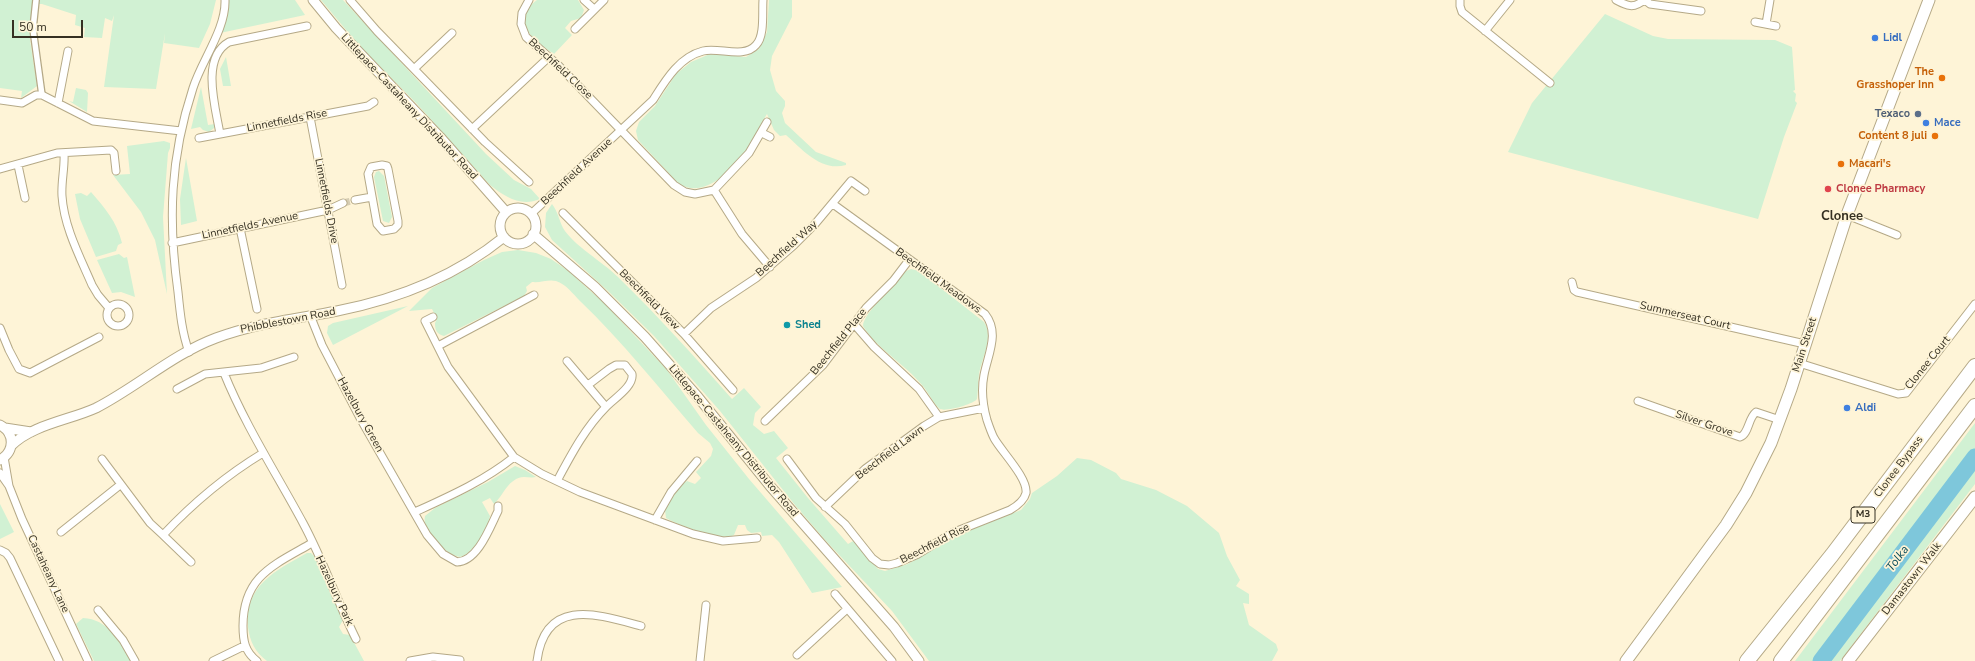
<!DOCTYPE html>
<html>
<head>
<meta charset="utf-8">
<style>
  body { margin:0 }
  #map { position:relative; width:1975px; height:661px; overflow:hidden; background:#fef4d7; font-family:"Nunito Sans",sans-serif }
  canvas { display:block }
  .scale { position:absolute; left:12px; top:20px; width:71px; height:18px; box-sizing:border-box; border:2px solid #353022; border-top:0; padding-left:5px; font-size:12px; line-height:14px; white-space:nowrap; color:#353022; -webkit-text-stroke:3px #fef4d7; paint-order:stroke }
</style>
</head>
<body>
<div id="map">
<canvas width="1975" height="661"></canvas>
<div class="scale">50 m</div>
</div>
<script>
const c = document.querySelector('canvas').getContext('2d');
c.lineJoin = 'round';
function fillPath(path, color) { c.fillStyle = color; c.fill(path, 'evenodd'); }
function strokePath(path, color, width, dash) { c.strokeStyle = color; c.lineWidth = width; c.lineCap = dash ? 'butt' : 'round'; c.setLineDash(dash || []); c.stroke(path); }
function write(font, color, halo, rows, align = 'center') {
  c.font = font + ' "Nunito Sans",sans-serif'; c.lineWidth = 3.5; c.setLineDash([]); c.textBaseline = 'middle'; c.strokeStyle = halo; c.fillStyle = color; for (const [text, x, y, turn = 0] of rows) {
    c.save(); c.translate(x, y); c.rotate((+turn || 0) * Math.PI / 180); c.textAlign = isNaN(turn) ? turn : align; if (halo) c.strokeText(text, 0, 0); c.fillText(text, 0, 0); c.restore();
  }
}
const green = new Path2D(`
  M0 0H216L210 24 199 48 164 43 165 33 156 89 104 87 114 15 112 21 105 18 102 38 84 37 85 28 75 25 76 15 42 4H33L31 17 30 40 37 86 21 98 22 91 0 88Z
  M229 0H295L305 15 220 33 227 15Z
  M321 0H343L486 154 514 180 531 189 540 199C521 207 505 197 490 185L417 104 357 43Z
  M537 0H578L584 10 581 18 571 21 565 28 572 35 554 54C535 41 508 22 537 0Z
  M769 0H792V17L772 56 770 70 776 91 785 101V106L782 113 785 123 816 152 846 163V165C821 172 803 150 786 135L780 136 774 130 767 114C758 128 752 144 742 157 727 175 701 199 678 183L638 140 636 131 639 122 655 106 676 74 691 62 710 54 746 57 759 49 767 32Z
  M1605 14 1653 36 1668 39 1775 40 1792 47 1795 90 1793 91 1796 94 1795 101 1797 103 1784 137 1758 219 1508 152 1532 103Z
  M226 57 231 86H223L220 69Z
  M201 87 208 125 215 124 214 128 209 132 203 130 200 127 191 129Z
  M76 88 86 90 88 93 87 112 69 101 73 102Z
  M164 141 170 143V148L168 153 163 217 167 294 155 240 141 212 113 175 130 174 127 146Z
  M186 158 197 221 181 225 180 199Z
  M379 171 384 176 392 217 389 223 383 221 374 177 376 172Z
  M91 192C105 208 117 222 122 243L118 245 116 251 96 257 80 219 75 194 81 193 87 196Z
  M552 204C558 212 559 220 563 228 573 245 603 262 618 277 658 316 695 357 732 399L744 388 761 407 755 413 753 425 764 434 774 431 788 448 776 458 808 498 848 544 853 541 878 569 885 571 908 564 958 535 1021 510 1030 499 1032 493 1057 476 1077 458 1091 460 1116 473 1121 479 1156 490 1187 506 1219 533 1227 556 1240 580 1236 586 1249 594V604L1243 603 1249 625 1276 644 1278 650 1272 661H929L892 611 826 541 795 505 720 411 654 336 608 291 552 240 545 227 546 213Z
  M518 250 536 253 551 259 567 270 605 304 667 370 706 425 749 479 842 587 812 593 779 542 772 535 762 536 761 532 751 533 747 530 745 525H738L734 535C721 542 679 525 666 518L665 510 679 487 687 481 695 484 701 478 696 472 711 456 713 449 710 443 698 433C659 388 622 341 580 301 573 294 566 284 556 281 548 279 541 283 532 282L526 287 527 291 524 296 444 336C437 334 435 331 435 323L437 319 432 309 409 311 432 288 484 260 502 252Z
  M119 254 124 258 127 257 135 297 121 292 112 293 97 260Z
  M911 269 919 271 984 322C994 337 982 358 979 374 978 382 978 391 977 399 974 404 946 412 940 409 935 406 927 390 922 385 905 364 877 349 863 326 863 313 897 283 906 271Z
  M408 306 333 345 327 333 328 326 333 323Z
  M1975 423V484L1840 661H1795Z
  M515 466 525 470 536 477C532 478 528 477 524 477 508 478 504 495 494 504L490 498 482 502 490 516C487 530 474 553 460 557 446 555 421 530 425 516L435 508 488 482Z
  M0 504 14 532 0 539Z
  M307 553H311L315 557 343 616V620L339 627 343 634 350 635 364 661H267C255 652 250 642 248 627 244 586 276 570 307 553Z
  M83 618C108 619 119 641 131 661H94L76 624Z`);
const river = new Path2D(`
  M1821 661 1975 457`);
const minorTunnel = new Path2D(`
  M343 203 355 200`);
const pedestrian = new Path2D(`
  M36 0 33 29 42 95`);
const minor = new Path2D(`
  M350 0 377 31 485 142 529 182
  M529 0 522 13 521 24 526 37 559 66 674 185 685 192 695 194 714 190 749 153 767 122
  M584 0 594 9
  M1460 0V6L1462 12 1550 83
  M1616 0C1627 6 1634 9 1644 0
  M1645 0 1650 4 1701 11
  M1755 22 1776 26
  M1766 24 1770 0
  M575 29 604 0
  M1485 31 1510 0
  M415 68 452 33
  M0 100 22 103 36 95H42L93 121 181 131
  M58 103 68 51
  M310 117 342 285
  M472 129 549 57
  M762 133 770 137
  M220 134C216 109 200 58 229 42L307 26
  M199 138 368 106 374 102
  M64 153C65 167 61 182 62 196 64 227 80 257 92 285L98 295 109 308
  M18 165 25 198
  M382 165 387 166 388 169 398 221V225L394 229 383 231 377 224 368 174 371 167Z
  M0 169 57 153 111 150 114 153 116 171
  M714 190 742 234 770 267
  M355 200 372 197
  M563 213 684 334 733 390
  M531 214 653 100C665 81 679 57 703 51 719 47 744 59 756 45 765 36 762 12 763 0
  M1847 215 1897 235
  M240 228 257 309
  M172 243 328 210 343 203
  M1572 282 1574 290 1577 292 1805 344
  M107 315a11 11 0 1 1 22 0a11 11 0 1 1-22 0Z
  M310 315 322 345 360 418 427 535 443 554 457 562C478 561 490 527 498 511V506
  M433 317 425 321 448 367 514 457 542 474 580 492 693 534 723 541 757 538
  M854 324 874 347 919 389 939 417
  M0 328 9 350 19 369 30 373 99 337
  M684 334 711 308 756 278 794 245 815 224 851 181 865 191
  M438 346 534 295
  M189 352C182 333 180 312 178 292 168 220 170 158 193 88 202 60 226 29 225 0
  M567 361 606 407
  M1799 363 1898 394 1906 393 1975 304
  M224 373C245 425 276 473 303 523 323 560 337 601 356 639
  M177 389 205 374 261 368 294 357
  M1638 401 1740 437C1749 434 1748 418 1756 412L1780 420
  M765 421 823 365 866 308 893 281 909 260
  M4 457 9 486 22 519 88 661
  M102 459 150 523 163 535C193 503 225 476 263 453
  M787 459 816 498 845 524 872 558 880 564 889 565 897 563 918 554 952 533 1010 510C1017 506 1024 501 1026 493 1028 478 1001 451 994 438 991 432 989 426 987 420 983 406 981 390 984 375 988 354 1000 333 985 314L833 204
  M0 473 9 486
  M557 481C571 455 585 428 606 407 615 398 634 386 632 374L625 365H616L609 369 588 385
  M825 507 865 469 924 426 939 417 984 408
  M415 512C450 496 484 481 514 457
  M655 520 671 492 697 461
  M61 532 120 485
  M163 535 191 562
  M0 550 6 553 10 558 59 661
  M835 594 892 661
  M98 610 123 640 135 661
  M797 655 847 609
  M213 661 244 646
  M257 661C245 652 243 641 243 626 243 576 274 565 312 543
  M410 661 433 657 460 660
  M537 661C545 597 597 614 641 626
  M700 661 706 605`);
const tertiary = new Path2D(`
  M313 0 336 28 440 137 506 212
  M500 226a18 18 0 1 1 36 0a18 18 0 1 1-36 0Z
  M533 234 595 287 645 337 698 397 770 486 894 627 919 661
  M0 425C15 433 15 451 0 460
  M5 428 31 432
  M11 446C31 425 70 420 96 408 137 387 173 354 216 338 256 323 296 319 337 311 398 299 456 276 504 237`);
const secondary = new Path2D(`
  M1626 661 1726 525 1746 493 1771 443 1791 389 1848 212 1929 0
  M1848 661 1975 497`);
const motorway = new Path2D(`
  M1747 661 1832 555 1975 366
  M1781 661 1975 406`);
const markers = [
  [1875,38,4,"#3f7fe0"],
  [1942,78,4,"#e8710a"],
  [1918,114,4,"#5c6f8a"],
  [1926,123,4,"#3f7fe0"],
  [1935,136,4,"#e8710a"],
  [1841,164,4,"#e8710a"],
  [1828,189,4,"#e0444e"],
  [787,325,4,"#0f9aa8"],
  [1847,408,4,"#3f7fe0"]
];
const shields = [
  [1863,515,24]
];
const shieldNames = [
  ["M3",1863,515]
];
const shopNames = [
  ["Lidl",1883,38],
  ["Mace",1934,123],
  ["Aldi",1855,408]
];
const streetNames = [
  ["Beechfield Close",560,69,43],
  ["Littlepace-Castaheany Distributor Road",409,107,47],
  ["Linnetfields Rise",287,121,-11],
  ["Beechfield Avenue",577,172,-43],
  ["Linnetfields Drive",326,201,79],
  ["Linnetfields Avenue",250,226,-12],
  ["Beechfield Way",787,249,-42],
  ["Beechfield Meadows",938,281,36],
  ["Beechfield View",649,300,45],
  ["Summerseat Court",1685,316,13],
  ["Phibblestown Road",288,321,-11],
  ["Beechfield Place",839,342,-51],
  ["Main Street",1805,345,-72],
  ["Clonee Court",1928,363,-51],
  ["Hazelbury Green",360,415,61],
  ["Silver Grove",1704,424,19],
  ["Littlepace-Castaheany Distributor Road",733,441,50],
  ["Beechfield Lawn",890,453,-37],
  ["Clonee Bypass",1899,467,-53],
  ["Beechfield Rise",935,544,-27],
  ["Castaheany Lane",48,574,65],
  ["Damastown Walk",1912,579,-52],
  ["Hazelbury Park",334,591,65]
];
const foodNames = [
  ["The",1934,72],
  ["Grasshoper Inn",1934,85],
  ["Content 8 juli",1927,136],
  ["Macari's",1849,164,"left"]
];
const serviceNames = [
  ["Texaco",1910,114]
];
const healthNames = [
  ["Clonee Pharmacy",1836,189]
];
const cultureNames = [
  ["Shed",795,325]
];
const waterNames = [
  ["Tolka",1898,559,-53]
];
const quarterNames = [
  ["Clonee",1842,217]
];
fillPath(green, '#d1f1d3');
strokePath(river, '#7ec7db', 17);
strokePath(minorTunnel, '#d6cdb3', 7, [7, 3.5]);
strokePath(pedestrian, '#b5a987', 8);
strokePath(minor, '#b5a987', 9);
strokePath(tertiary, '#b5a987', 11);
strokePath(secondary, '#b5a987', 13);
strokePath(motorway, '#b5a987', 16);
strokePath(pedestrian, '#fff', 5.5);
strokePath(minor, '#fff', 7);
strokePath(tertiary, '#fff', 9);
strokePath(secondary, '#fff', 11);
strokePath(motorway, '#fff', 14);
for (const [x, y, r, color] of markers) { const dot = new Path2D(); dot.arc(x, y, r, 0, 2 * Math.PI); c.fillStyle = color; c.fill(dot); strokePath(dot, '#fef4d7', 1.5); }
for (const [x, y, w] of shields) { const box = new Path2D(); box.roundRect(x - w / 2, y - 8, w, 16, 3); c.fillStyle = '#fef4d7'; c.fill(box); strokePath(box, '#353022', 1); }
write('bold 10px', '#353022', null, shieldNames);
write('bold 11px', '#366cbe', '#fef4d7', shopNames, 'left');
write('11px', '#353022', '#fef4d7', streetNames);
write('bold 11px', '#c56008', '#fef4d7', foodNames, 'right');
write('bold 11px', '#4e5e75', '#fef4d7', serviceNames, 'right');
write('bold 11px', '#be3a42', '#fef4d7', healthNames, 'left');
write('bold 11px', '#0d838f', '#fef4d7', cultureNames, 'left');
write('italic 12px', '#0e4f5d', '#fef4d7', waterNames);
write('bold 13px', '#353022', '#fef4d7', quarterNames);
</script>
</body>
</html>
